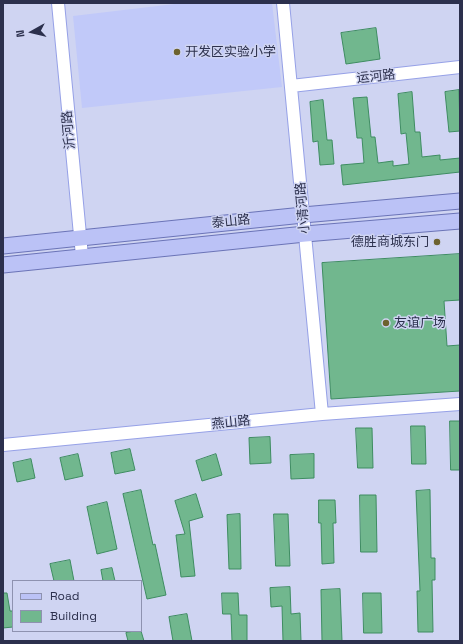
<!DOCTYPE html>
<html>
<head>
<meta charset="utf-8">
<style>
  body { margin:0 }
  #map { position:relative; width:463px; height:644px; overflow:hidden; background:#cfd4f2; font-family:"Space Grotesk",sans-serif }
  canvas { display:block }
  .frame { position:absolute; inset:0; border:4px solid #2c304d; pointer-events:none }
  .legend { position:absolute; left:12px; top:580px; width:130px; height:52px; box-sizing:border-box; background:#cfd4f2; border:1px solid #8e92b0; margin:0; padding:5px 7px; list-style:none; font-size:12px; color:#2c304d }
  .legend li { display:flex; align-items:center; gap:8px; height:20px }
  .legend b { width:20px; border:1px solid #8e92b0 }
  .north { position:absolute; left:12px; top:12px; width:40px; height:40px; -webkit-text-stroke:3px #cfd4f2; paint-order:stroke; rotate:262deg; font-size:11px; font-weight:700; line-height:16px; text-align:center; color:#2c304d }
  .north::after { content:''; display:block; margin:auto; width:14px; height:18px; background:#2c304d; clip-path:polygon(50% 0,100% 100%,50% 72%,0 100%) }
</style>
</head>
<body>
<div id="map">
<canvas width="463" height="644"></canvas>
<div class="frame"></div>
<ul class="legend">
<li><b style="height:5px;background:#bbc2f6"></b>Road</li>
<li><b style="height:11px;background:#71b78e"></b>Building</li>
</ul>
<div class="north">N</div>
</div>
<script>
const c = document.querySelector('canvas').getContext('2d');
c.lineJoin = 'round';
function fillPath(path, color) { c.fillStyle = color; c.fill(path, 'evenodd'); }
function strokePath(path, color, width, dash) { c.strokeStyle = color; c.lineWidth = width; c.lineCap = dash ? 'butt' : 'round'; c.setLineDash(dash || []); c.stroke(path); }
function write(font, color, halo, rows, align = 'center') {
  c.font = font + ' "Space Grotesk","Noto Sans SC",sans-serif'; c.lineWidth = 3; c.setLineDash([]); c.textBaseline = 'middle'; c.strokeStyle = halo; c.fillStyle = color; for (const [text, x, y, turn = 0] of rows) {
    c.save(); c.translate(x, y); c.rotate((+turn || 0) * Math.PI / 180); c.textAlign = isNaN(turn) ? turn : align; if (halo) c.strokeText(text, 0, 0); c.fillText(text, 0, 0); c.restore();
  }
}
const built = new Path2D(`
  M183 3H272L282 87 82 108 73 16Z`);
const building = new Path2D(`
  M376 28 380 59 346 64 341 33Z
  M459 90 460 131 449 132 445 92Z
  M412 92 415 132H420L422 157 440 155V160L460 158V172L343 185 341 165 364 163 362 138H357L353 98 367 97 371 137H375L378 163 393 161V166L409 164 406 133 401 134 398 94Z
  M323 100 327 140H332L334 164 320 165 318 141 313 142 310 102Z
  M460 254V300L444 301 447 346 460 345V391L331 399 322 263Z
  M450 421H460V470H451Z
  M411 426H425L426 464H412Z
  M356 428H372L373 468H358Z
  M270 437 271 463 250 464 249 438Z
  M130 449 135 470 115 474 111 453Z
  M78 454 83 476 65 480 60 458Z
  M216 454 222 475 202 481 196 461Z
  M314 454V478L291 479 290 455Z
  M31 459 35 478 17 482 13 463Z
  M141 490 153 545 155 544 166 595 147 599 123 494Z
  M430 490 431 558H435V580H432L433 632H418L417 591H420L416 491Z
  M196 494 203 517 189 521 195 576 181 577 176 535 185 534 175 501Z
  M360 495H376L377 552H361Z
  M319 500H335L336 523H333L334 563 322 564 321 523H319Z
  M107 502 117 549 97 554 87 507Z
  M240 514 241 569H229L227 515Z
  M274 514H288L290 566H276Z
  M70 560 74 581H54L50 564Z
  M112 568 115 581H103L101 570Z
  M290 587 291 614 300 613 301 641H283L282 606 271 607 270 588Z
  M340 589 342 641H322L321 590Z
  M3 593H7L10 611H13V627L3 628Z
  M222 593H238L239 615H247V641H232L231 614H223Z
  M363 593H381L382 633H364Z
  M187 614 192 641H173L169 617Z
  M134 631H141L144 641H128L126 633Z`);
const minor = new Path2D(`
  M58 3 82 256
  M283 3 322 414
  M291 86 460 67
  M3 445 322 414 460 404`);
const major = new Path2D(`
  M3 246 303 215 460 201
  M3 265 305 234 460 221`);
const markers = [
  [177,52,4,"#6d622f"],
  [437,242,4,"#6d622f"],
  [386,323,4,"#6d622f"]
];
const poiNames = [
  ["开发区实验小学",185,52],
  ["德胜商城东门",429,242,"right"],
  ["友谊广场",394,323]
];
const streetNames = [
  ["运河路",376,77,-6],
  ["沂河路",69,130,-95],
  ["小清河路",303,208,-95],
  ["泰山路",231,222,-6],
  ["燕山路",231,423,-6]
];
fillPath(built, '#c1c9f9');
fillPath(building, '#71b78e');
strokePath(building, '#3e8c61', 1);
strokePath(minor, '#96a1e7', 14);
strokePath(major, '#6b74b7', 17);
strokePath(minor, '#fff', 12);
strokePath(major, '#bbc2f6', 15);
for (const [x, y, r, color] of markers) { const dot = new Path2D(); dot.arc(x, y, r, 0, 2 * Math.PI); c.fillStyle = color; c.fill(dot); strokePath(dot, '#cfd4f2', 1.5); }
write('13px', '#2c304d', '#cfd4f2', poiNames, 'left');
write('13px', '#2c304d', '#cfd4f2', streetNames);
</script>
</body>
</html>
